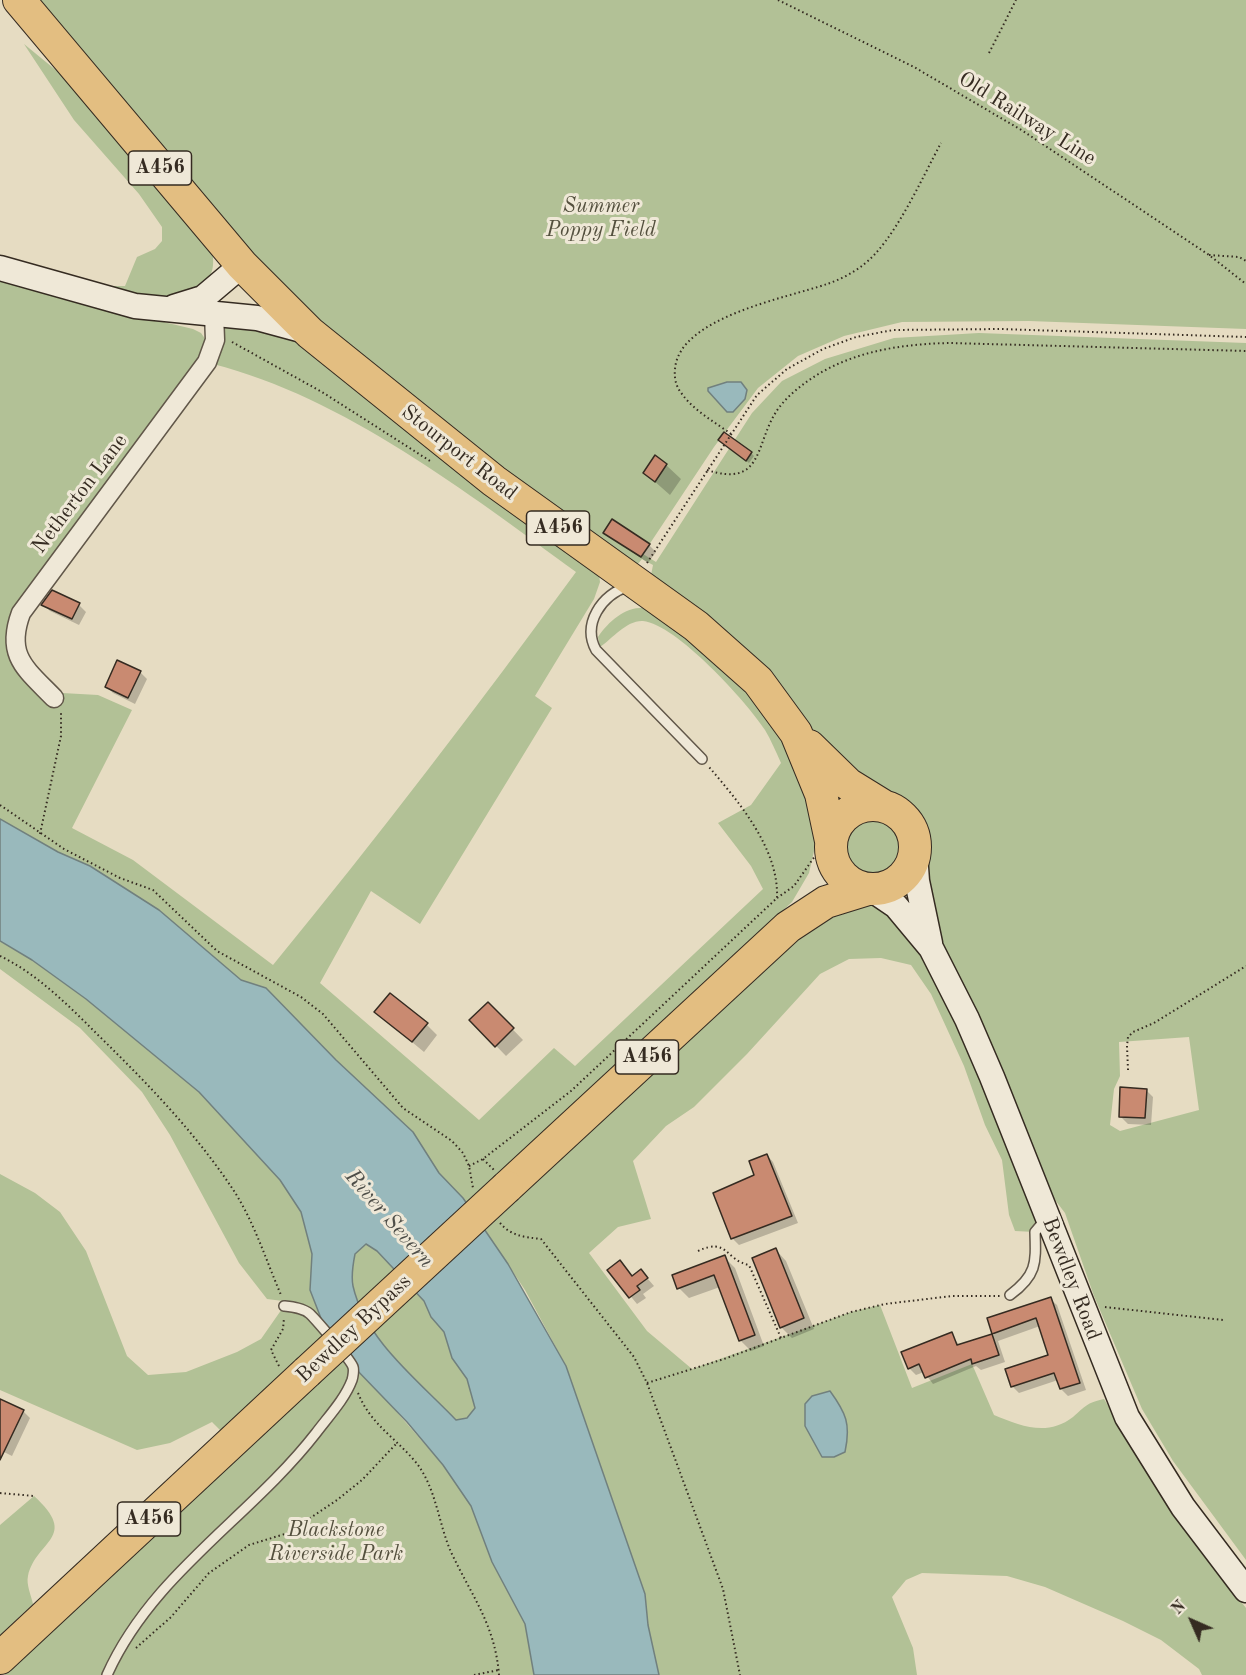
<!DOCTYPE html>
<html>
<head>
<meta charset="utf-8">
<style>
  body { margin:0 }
  #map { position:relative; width:1246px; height:1675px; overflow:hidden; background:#e6dcc2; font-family:"Old Standard TT",serif }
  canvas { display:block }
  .north { position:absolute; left:1162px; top:1591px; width:60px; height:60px; -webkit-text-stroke:4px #efe8d7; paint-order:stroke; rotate:315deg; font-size:16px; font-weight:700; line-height:24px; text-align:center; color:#352b21 }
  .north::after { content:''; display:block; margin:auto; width:21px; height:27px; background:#352b21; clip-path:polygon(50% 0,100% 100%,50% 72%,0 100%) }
</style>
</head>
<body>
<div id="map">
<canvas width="1246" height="1675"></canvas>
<div class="north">N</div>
</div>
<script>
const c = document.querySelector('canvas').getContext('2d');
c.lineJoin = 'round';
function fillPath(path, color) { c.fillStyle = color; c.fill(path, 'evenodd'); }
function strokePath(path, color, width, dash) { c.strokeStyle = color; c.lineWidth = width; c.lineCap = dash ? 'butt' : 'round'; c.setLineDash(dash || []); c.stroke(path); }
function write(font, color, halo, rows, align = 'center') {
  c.font = font + ' "Old Standard TT",serif'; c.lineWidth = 6; c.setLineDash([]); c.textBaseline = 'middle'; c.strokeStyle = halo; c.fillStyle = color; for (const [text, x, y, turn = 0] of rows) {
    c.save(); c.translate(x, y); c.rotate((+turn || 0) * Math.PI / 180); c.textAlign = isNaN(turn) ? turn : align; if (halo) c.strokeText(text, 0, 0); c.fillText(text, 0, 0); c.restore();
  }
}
const green = new Path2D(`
  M29 0H1246V329L1029 321 902 322 844 336 798 356 758 388 714 447 643 554 656 562 752 413 782 381 825 359 894 338 979 333 1246 343V1560L1173 1461 1142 1409 1094 1296 1065 1213 1052 1196 1034 1150 941 943 923 858V842L915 819 895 802 876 794 650 580 653 565 642 559 637 565H628L363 363 291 295 249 252ZM1189 1037 1199 1110 1120 1131 1110 1125 1114 1089 1120 1076 1119 1042Z
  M24 44 85 94 212 249C215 269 213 277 197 289 167 309 130 293 97 286H125L137 257 155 249 162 241V227L139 194 74 120Z
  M0 278 130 314 193 329 201 333 208 343 223 324 286 332 599 575 600 582 594 599 535 696 552 708 420 924 371 891 320 983 479 1120 554 1048 575 1066 763 889 751 866 718 823 751 805 781 763C776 752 771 740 765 730 747 702 676 624 643 621 627 620 613 638 600 647L598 637C610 620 626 606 647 608L742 680 798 756 817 838 809 873 792 902 467 1204 439 1173 413 1132 336 1060 266 988 241 980 159 910 90 866 58 852 0 819ZM213 364C343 397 468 493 576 572 478 706 378 837 273 965L133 860 72 828 132 710 98 695 62 693 50 687 18 646 23 614Z
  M840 847a33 33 0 1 1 66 0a33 33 0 1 1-66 0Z
  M868 902 898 916 950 1002 1040 1223 1035 1232 1015 1231 1009 1215 1002 1160 985 1125 964 1066 931 994 911 965 881 958 849 959 820 974 747 1054 694 1107 666 1126 633 1161 651 1219 618 1227 589 1253 647 1331 692 1369 851 1312 880 1305 912 1388 972 1364 994 1415C1021 1426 1047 1437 1073 1417 1086 1406 1086 1403 1104 1399L1185 1530 1246 1608V1675H1202L1199 1669 1161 1640 1123 1621 1045 1587 1007 1576 922 1573 906 1580 892 1597 913 1648 917 1675H659L648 1625 645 1594 566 1366 525 1290 483 1227 815 920Z
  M0 941 32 960 86 999 199 1092 280 1180 301 1212 312 1254 310 1290 329 1333 226 1436 212 1422 170 1443 137 1450 0 1390V1174L35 1193 60 1212 86 1251 127 1356 148 1375 186 1372 237 1352 261 1339 284 1306 283 1301 267 1299 239 1263 170 1135 142 1092 80 1028 0 969Z
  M366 1244 377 1251 424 1301 431 1317 444 1332 452 1358 467 1379 476 1408 467 1418 456 1420C420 1381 365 1340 353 1286 351 1276 353 1264 355 1254Z
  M346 1354 443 1465 471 1506 492 1562 525 1624 534 1675H4Z
  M34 1496C80 1538 36 1540 28 1576 26 1584 31 1595 33 1604L0 1635V1525Z`);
const water = new Path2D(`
  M727 382H741L747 390 745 399 733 412H727L708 391V388Z
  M0 819 58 852 90 866 159 910 241 980 266 988 336 1060 413 1132 439 1173 463 1198 508 1264 566 1366 645 1594 648 1625 659 1675H534L525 1624 492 1562 471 1506 443 1465 407 1422 353 1366 324 1326 310 1290 312 1254 301 1212 280 1180 199 1092 86 999 32 960 0 941ZM366 1244 377 1251 424 1301 431 1317 444 1332 452 1358 467 1379 475 1408 467 1418 456 1420C420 1382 365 1340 353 1286 351 1276 353 1264 355 1254Z
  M830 1391C846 1413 851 1424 845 1452L834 1457H822L805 1426V1404L812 1396Z`);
const shadow = new Path2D(`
  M723 443 751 453 754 456 749 463Z
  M666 465 681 479 670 495 645 473Z
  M605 533 649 545 656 552 648 563Z
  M43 604 79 605 86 612 79 625 50 611Z
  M140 672 147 679 135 704 113 693 106 686Z
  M488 1004 523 1040 506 1056 471 1020Z
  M376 1012 426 1024 437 1035 424 1052Z
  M1146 1090 1153 1097 1151 1125 1128 1124 1121 1117Z
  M767 1155 773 1162 798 1223 739 1245 732 1238Z
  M776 1250 786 1261 814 1329 792 1338 781 1327Z
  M724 1257 735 1268 764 1346 751 1351 740 1340 720 1287 689 1298 679 1288Z
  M609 1270 633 1277 641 1271 654 1286 643 1294 646 1298 637 1304Z
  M1050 1299 1057 1305 1086 1390 1068 1396 1061 1389 1058 1380 1019 1393 1012 1386 1050 1355 1040 1326 998 1341 1005 1362 981 1370 976 1366 933 1384 924 1372 916 1375 909 1368 951 1334 960 1346 994 1335 989 1319Z
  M0 1402 23 1411 30 1418 12 1456 0 1450Z`);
const building = new Path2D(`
  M724 432 752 452 746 461 718 440Z
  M655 455 667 464 655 482 643 473Z
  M612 519 650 544 641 557 603 533Z
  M52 590 80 603 72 619 41 605Z
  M117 660 141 671 128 698 105 687Z
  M390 993 428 1023 412 1042 374 1012Z
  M488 1002 514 1028 495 1047 469 1020Z
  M1120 1087 1147 1089 1145 1118 1119 1117Z
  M767 1154 792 1216 731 1239 713 1193 754 1175 749 1161Z
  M776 1248 804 1318 780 1328 752 1258Z
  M725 1255 755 1335 739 1341 714 1275 677 1289 672 1275Z
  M620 1260 632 1276 641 1269 648 1278 637 1286 640 1290 629 1298 607 1270Z
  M1051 1297 1080 1383 1060 1389 1054 1373 1011 1387 1005 1369 1048 1355 1036 1318 992 1334 987 1318Z
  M952 1332 957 1345 992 1334 999 1355 972 1364 971 1359 925 1378 919 1364 908 1369 901 1352Z
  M0 1399 24 1410 0 1460Z`);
const path = new Path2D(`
  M778 0 914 67 1023 131 1209 255 1246 284
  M989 53 1016 0
  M1209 255 1239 257 1246 261
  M232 342 322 392 430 461
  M731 434C715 422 694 411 682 394 676 387 674 378 675 369 679 317 787 298 827 284 839 280 853 273 863 265 894 242 922 178 941 143
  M707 470C763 488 755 445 776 412 783 401 794 391 805 383 847 352 899 344 950 343L1246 351
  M647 563 757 395 787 369 823 349 856 337 893 330 1000 329 1246 337
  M0 805 64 849 120 878 153 890 217 951 301 997 323 1014 403 1108 452 1141 463 1153 469 1166 473 1188
  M40 834 61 736V713
  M777 898 794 886 815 856
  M0 956C36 973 68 1005 96 1033 146 1082 195 1132 234 1191 254 1222 266 1260 281 1295
  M1128 1070 1127 1046 1128 1037 1133 1032 1154 1023 1246 966
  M483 1159 494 1170
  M469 1166 483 1159 571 1091 777 898C779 849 739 802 709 767
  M500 1223C511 1236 524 1237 541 1239L634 1357 647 1383 723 1589 740 1675
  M698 1251C728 1237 725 1260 749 1265L781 1338
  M1105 1307 1223 1320
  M279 1366 271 1350 283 1329 284 1318
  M647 1383 724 1359 851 1312 885 1304 952 1296H1000
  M358 1393C370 1423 394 1437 413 1459 436 1484 438 1523 451 1552 471 1595 495 1624 499 1675
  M0 1493 34 1496
  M136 1648 171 1617 209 1573 249 1545 288 1533 337 1500 362 1480 396 1444
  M474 1675 499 1670`);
const lane = new Path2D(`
  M629 586C601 595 582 624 596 650L702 759
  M1010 1295C1037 1275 1036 1263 1035 1232L1046 1219
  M107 1675C152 1574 250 1518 316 1433 328 1417 345 1399 352 1380 353 1377 354 1370 353 1367 351 1360 316 1320 310 1314 303 1308 293 1307 284 1306`);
const street = new Path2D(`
  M54 698C26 669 5 656 21 613L207 362 215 340 214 314`);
const secondary = new Path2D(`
  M0 268 135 306 257 318 305 331
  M174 307 203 298 242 265
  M915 854 917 881 930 943
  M871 889 896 906 931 948 967 1019 992 1077 1127 1417 1183 1507 1246 1590`);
const highway = new Path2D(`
  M19 0 242 265 310 333 494 481 696 626 758 681 796 733 821 794 831 841
  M809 746 848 784 882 805
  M831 847a42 42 0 1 1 84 0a42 42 0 1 1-84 0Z
  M507 1187 788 927 826 902 868 889
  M0 1658 307 1372`);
const highwayBridge = new Path2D(`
  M307 1372 507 1187`);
const shields = [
  [160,168,63],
  [558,528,63],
  [647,1057,63],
  [149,1519,63]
];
const shieldNames = [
  ["A456",160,168],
  ["A456",558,528],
  ["A456",647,1057],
  ["A456",149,1519]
];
const streetNames = [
  ["Old Railway Line",1027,119,32],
  ["Stourport Road",459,453,38],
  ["Netherton Lane",80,494,-53],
  ["Bewdley Road",1071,1279,69],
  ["Bewdley Bypass",354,1329,-43]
];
const parkNames = [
  ["Summer",601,206],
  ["Poppy Field",601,230],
  ["Blackstone",336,1530],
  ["Riverside Park",336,1554]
];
const waterNames = [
  ["River Severn",389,1219,49]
];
fillPath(green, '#b2c196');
fillPath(water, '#99b9bc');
strokePath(water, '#71807e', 1.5);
fillPath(shadow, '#0003');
fillPath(building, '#c98a71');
strokePath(building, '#352b21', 1.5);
strokePath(lane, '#615749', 12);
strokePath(street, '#615749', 21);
strokePath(secondary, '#352b21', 27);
strokePath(highway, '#352b21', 34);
strokePath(path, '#352b21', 2, [1.5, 3]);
strokePath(lane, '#efe8d7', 9);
strokePath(street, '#efe8d7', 18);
strokePath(secondary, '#efe8d7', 24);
strokePath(highway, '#e3be81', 32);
strokePath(highwayBridge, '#352b21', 34, []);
strokePath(highwayBridge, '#e3be81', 32);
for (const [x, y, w] of shields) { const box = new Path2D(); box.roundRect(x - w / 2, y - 17, w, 34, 4.5); c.fillStyle = '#efe8d7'; c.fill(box); strokePath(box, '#352b21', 1.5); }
write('bold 20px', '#352b21', null, shieldNames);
write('21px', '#352b21', '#efe8d7', streetNames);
write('italic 21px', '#54503e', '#efe8d7', parkNames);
write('italic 22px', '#4e4e48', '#efe8d7', waterNames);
</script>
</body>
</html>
